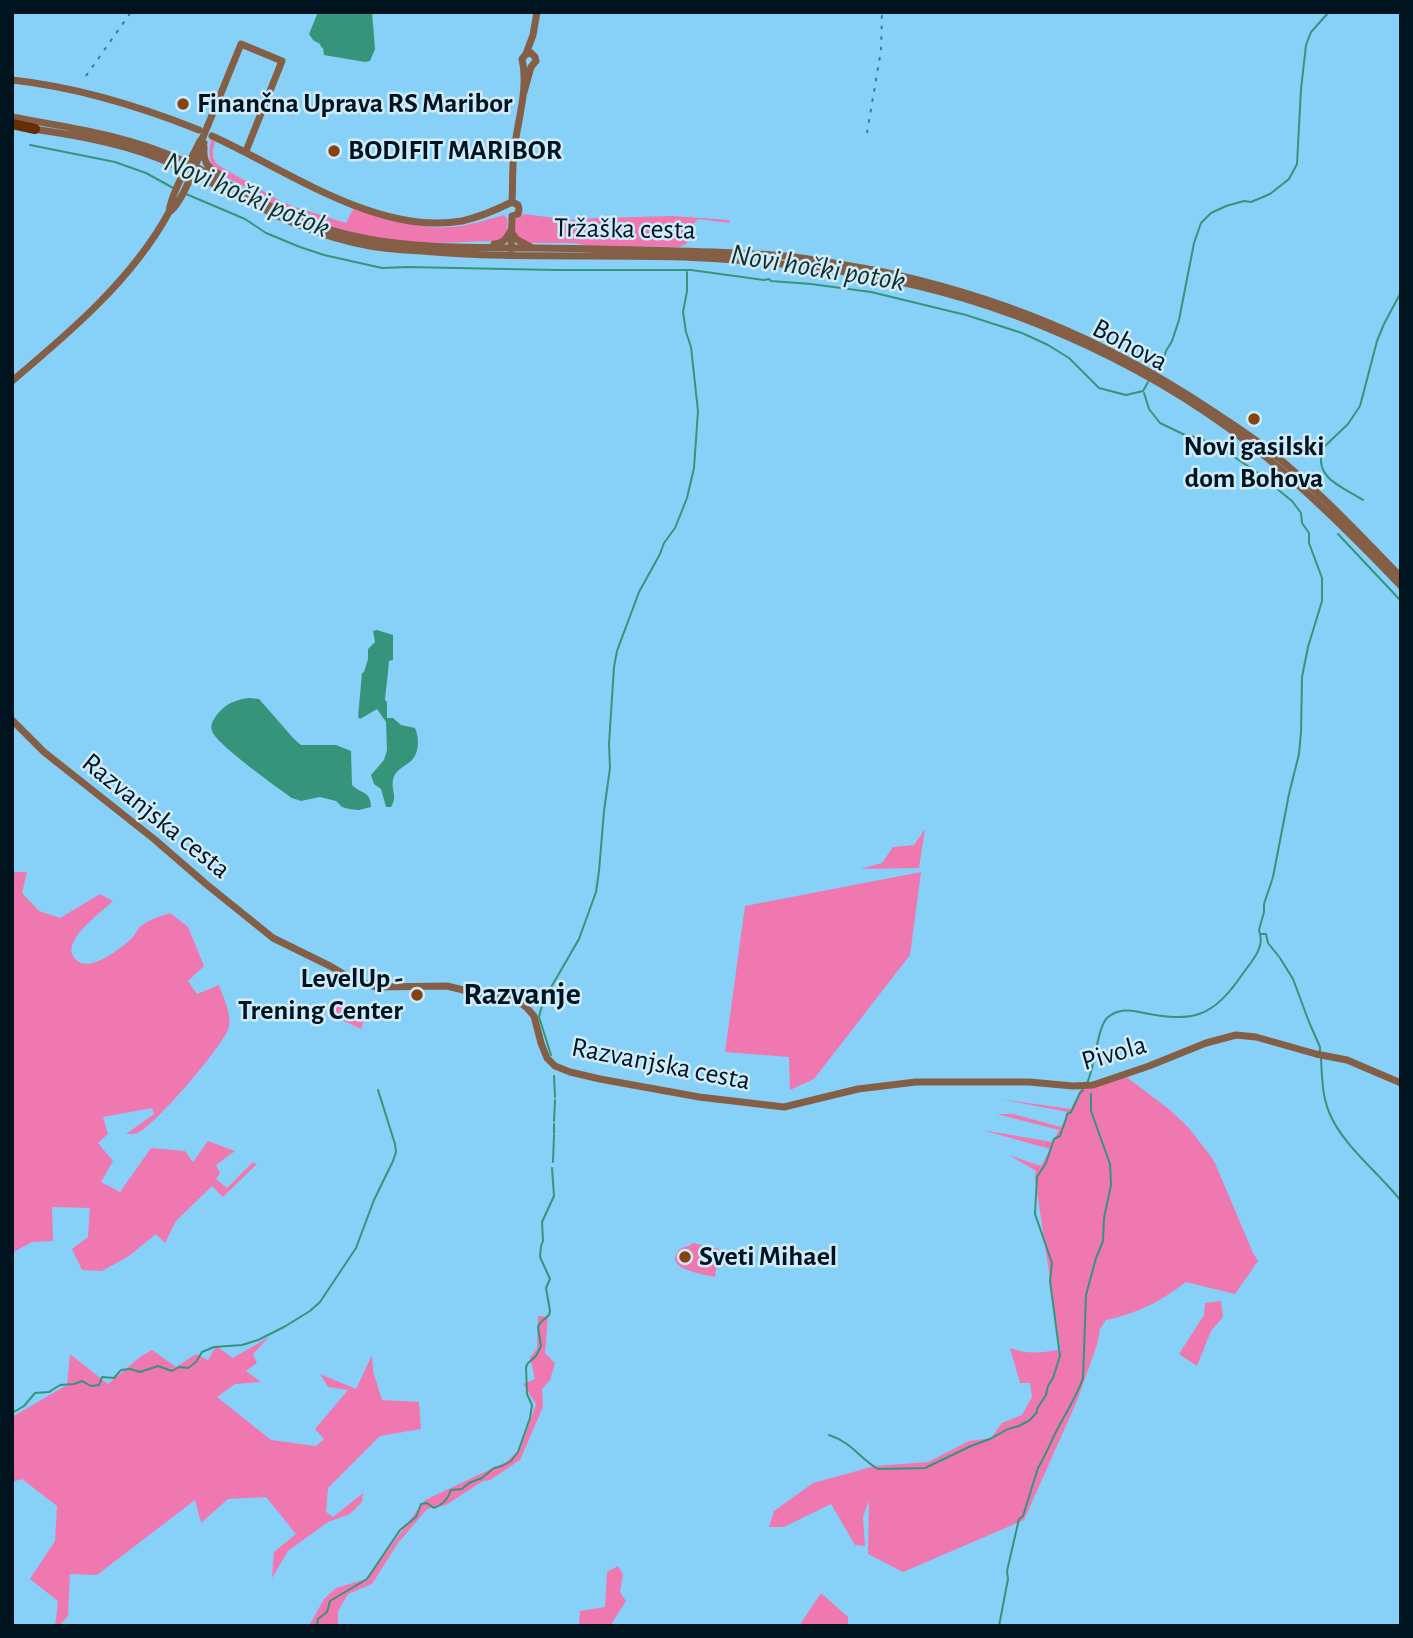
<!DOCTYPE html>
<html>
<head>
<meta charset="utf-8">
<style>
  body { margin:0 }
  #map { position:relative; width:1413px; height:1638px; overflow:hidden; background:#87d1f8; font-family:"Alegreya Sans",sans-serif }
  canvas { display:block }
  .frame { position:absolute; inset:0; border:14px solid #00141f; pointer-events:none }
</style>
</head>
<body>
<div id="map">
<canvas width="1413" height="1638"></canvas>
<div class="frame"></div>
</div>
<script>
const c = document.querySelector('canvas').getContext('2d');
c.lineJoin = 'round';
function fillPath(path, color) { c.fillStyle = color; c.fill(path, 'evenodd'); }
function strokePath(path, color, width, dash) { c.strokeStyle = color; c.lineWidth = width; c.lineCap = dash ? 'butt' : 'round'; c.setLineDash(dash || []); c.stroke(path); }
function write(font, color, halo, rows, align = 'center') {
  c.font = font + ' "Alegreya Sans",sans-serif'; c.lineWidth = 5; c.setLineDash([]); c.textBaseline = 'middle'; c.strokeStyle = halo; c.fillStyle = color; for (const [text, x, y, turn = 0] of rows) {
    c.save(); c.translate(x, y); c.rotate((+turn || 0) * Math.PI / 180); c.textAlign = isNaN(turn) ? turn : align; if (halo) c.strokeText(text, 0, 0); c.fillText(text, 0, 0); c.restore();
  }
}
const green = new Path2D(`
  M211 140 215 142C212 152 211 157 218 165L280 201 298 208 346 223 353 209C383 217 418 230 450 227 468 226 486 220 504 215L507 218C508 228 508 235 499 241 472 241 446 244 419 242 369 240 314 227 270 203 262 199 255 193 247 188 224 174 203 174 211 140Z
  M524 214 571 220 597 218 673 216 729 220 730 223 698 219 692 225H688L685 238 688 239 687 243 680 247 590 246 573 243H529L518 239 514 229 515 220Z
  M925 829 919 868 860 869 882 863 893 847 914 845Z
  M15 872H27L22 893 39 911 60 918 100 894 113 901C102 912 63 939 73 956 75 959 78 962 81 963 95 968 120 949 130 940 134 937 136 931 140 927 148 920 160 916 170 913L188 927 204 966 188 981 197 994 219 985C223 997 232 1014 229 1027 225 1044 153 1128 137 1133 134 1134 130 1134 126 1134L154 1114 152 1108 103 1117 108 1134 98 1143 113 1161 101 1182 120 1192 151 1148 185 1151 193 1162 208 1141 235 1151 216 1165 220 1173 216 1179 227 1188 253 1162 257 1164 223 1197 212 1186 176 1221 165 1243 156 1234 129 1256 102 1271 82 1270 72 1249 88 1237 90 1208 52 1207 53 1241 32 1242 12 1253V874Z
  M921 872 910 955 814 1079 790 1090 789 1057 725 1052 745 906Z
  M335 1000 366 1013 361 1029 329 1014Z
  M1124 1075 1170 1110 1188 1127 1209 1154 1215 1163 1253 1253 1258 1261 1235 1294 1186 1282C1162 1301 1136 1314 1106 1320L1100 1329 1097 1345 1077 1401 1024 1520 903 1572 868 1554 869 1500 863 1517 865 1546 855 1545 831 1504 784 1527H769L774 1511 813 1483 875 1466 928 1462 969 1441 991 1438 1002 1423 1022 1415 1032 1397 1030 1383H1020L1010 1348C1025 1354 1041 1353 1057 1350L1061 1353 1035 1178 1036 1171 1009 1155 1041 1166 1050 1149 982 1130 1053 1142 1059 1130 997 1114H1013L1061 1127 1068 1112 999 1099 1071 1109 1082 1086Z
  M693 1243 719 1249 715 1277C704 1274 669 1270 676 1255 679 1248 682 1247 689 1246Z
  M1221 1301 1223 1317 1211 1331 1197 1366 1179 1354 1204 1315 1205 1303Z
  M538 1316 548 1317 545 1353 555 1363 550 1380 542 1389 543 1407 520 1460 490 1480 483 1481 446 1505 427 1509 398 1543 372 1584 348 1594 338 1611V1626H309L324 1599 336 1588 366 1579 425 1500 506 1462 520 1449 536 1404 523 1384 535 1379 530 1357 537 1349Z
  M269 1337 253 1354 257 1363 246 1371 261 1382 235 1384 217 1397 271 1440 316 1446 324 1439 315 1429 348 1390 328 1387 320 1374 356 1389 372 1355 373 1371 382 1400 419 1402 421 1429 380 1436 328 1488 326 1512 333 1517 363 1493 362 1502 350 1514 328 1522 288 1551 272 1578 274 1552 296 1534 266 1497 228 1499 201 1523 195 1500 97 1575 70 1574 68 1616 59 1626H55L58 1601 30 1579 55 1541 57 1506 22 1479 12 1482V1417L67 1385 70 1354 108 1384 140 1357 152 1350 176 1367 196 1354 208 1360 216 1346 233 1358Z
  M618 1566 623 1574 620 1592 626 1601 610 1626H579L580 1611 605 1607 607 1572Z
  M821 1593 848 1617V1626H799Z`);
const water = new Path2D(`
  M318 12H372L375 49 370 61 365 62 324 55 323 48 321 47 320 44 313 40 309 34Z
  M377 630 393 635V660L389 661C388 674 386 688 385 700L387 702V718H393L401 725 415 728C419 737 420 751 412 760 405 767 395 769 393 780 391 791 398 796 391 807H386L381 789 374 784 371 775 384 760 387 750 386 722 377 709 360 719 358 717 362 673 364 672 368 659V649L375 642 373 631Z
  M249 698 259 699 294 739 301 745H336L351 751 352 785C360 794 371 790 371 807L359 810 349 809 342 807 336 801 320 797 301 801 292 798C278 788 216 744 212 731 210 724 213 721 216 716 225 704 234 700 249 698Z`);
const stream = new Path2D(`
  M30 145 115 162 146 173 175 189
  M186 194 245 219 266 233 300 247 324 255 382 268 408 267 555 270H691L764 280 769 279 771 281 811 284 871 292 966 315 1022 333 1048 345 1069 358 1099 388 1126 395 1143 391 1148 382
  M1155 371 1164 358 1166 351 1172 341 1179 320 1194 243 1201 223 1211 213 1226 206 1244 201 1251 202 1270 194 1289 179 1297 164 1301 89 1306 45 1311 32 1329 12
  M1144 393 1149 409 1160 423 1185 435 1195 437 1216 445 1254 470 1292 501 1301 513 1302 523 1309 533V543L1322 578V601L1308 647 1302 677 1301 732 1299 754 1289 794 1273 877 1264 904V912L1259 930 1260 934H1266L1268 943 1280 958 1293 979 1309 1022 1320 1047V1052
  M1325 446 1348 424 1360 406 1377 341 1384 324 1401 292
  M1322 453C1315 479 1345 488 1363 500
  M1338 534 1401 601
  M551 1055 539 1017 541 1009 546 996 579 939 596 892 599 871 604 811 610 768 609 744 614 667 617 651 639 592 660 554 664 543 675 528 687 498 694 468 698 411 691 347 686 332 683 312 687 291V272
  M1321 1058C1322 1076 1322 1095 1329 1112 1342 1145 1379 1173 1401 1201
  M554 1076 555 1097
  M1087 1083C1095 1068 1097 1026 1108 1017 1118 1009 1127 1010 1139 1012 1193 1023 1212 1019 1244 972 1252 961 1264 948 1260 934
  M554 1121 555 1100
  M554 1133V1124
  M553 1162 554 1135
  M12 1413 24 1406 35 1393 49 1392 60 1385 74 1384 82 1381 91 1386 99 1385 102 1377 114 1378 121 1370 130 1369 140 1372 158 1366 172 1371 179 1367 188 1368 196 1362 202 1352 214 1347 242 1345 258 1340 284 1327 310 1311 320 1302 356 1248 374 1200 393 1161 396 1152 395 1144 378 1090
  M829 1435C853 1443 859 1458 878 1469L925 1468 971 1446 990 1439 1008 1429 1019 1426 1030 1420 1037 1412V1409L1046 1395 1048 1386 1053 1378 1060 1356 1050 1281 1052 1263 1035 1214 1037 1177 1046 1163 1054 1139 1060 1136C1062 1128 1066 1123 1067 1114L1071 1112 1080 1093 1083 1090
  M317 1626 318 1619 327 1612 330 1601 367 1579 400 1530 416 1517 421 1504 427 1503 434 1508C443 1505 448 1499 451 1490L462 1489 469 1483 482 1478 494 1468 502 1466 511 1461 518 1452 530 1418 532 1405 527 1394 526 1367 528 1363 536 1356 541 1346 538 1327 540 1323 549 1315 550 1311 546 1288 550 1279 540 1257 541 1246 543 1241 542 1222 554 1196 552 1168
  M999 1626 1008 1579 1007 1571 1019 1519 1023 1516 1038 1468C1044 1458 1048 1449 1053 1438 1062 1418 1076 1399 1083 1378L1086 1295 1096 1258 1103 1241 1104 1218 1111 1185 1110 1164 1091 1111V1094`);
const secondary = new Path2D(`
  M526 54 533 35 537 12
  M12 80C77 87 139 106 199 130
  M12 117C70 128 127 135 181 160 217 176 252 199 289 215 314 226 341 234 368 239 423 249 479 247 534 248 607 249 681 250 754 254 794 255 834 263 874 270 996 295 1104 339 1208 408 1229 422 1250 435 1270 451 1317 489 1359 534 1401 577
  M208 125 241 44 282 61 246 151
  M33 129C82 136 132 145 177 166 242 196 298 234 370 246 387 249 404 250 422 251 509 259 596 254 683 257 752 260 823 266 891 280 1024 307 1161 371 1266 457 1314 497 1358 541 1401 586
  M212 136C285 169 378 236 462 221 480 217 496 210 512 202
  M204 147C203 161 207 168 219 174
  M512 202C513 186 512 169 514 152 517 121 529 90 522 59L526 54 531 53 535 57 536 61 531 67 524 92
  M169 212C182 205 198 159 204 143
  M512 216 518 214 519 209 518 205 512 202
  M511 231 516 239 531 247
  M494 244C503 244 507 238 511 230
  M511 251 512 216
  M12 381C69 333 133 279 169 212 171 193 191 160 200 141L203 137
  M12 720 44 752 154 839 206 884 273 938 330 966 354 980 376 987 447 986 484 995 506 996 516 1000 526 1007 534 1016 541 1043 547 1058 555 1066 570 1072 600 1079 699 1097 784 1107 858 1089 916 1082H1029L1073 1086 1093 1085 1149 1066 1206 1043 1236 1035 1256 1037 1316 1054 1347 1060 1401 1083`);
const highway = new Path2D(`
  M12 124 35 129`);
const rail = new Path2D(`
  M86 76 131 12
  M867 133 881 50 882 12`);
const secondaryBridge = new Path2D(`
  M203 137 208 125`);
const markers = [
  [183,104,7,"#854311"],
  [334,151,7,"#854311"],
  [1254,419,7,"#854311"],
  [417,995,7,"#854311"],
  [685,1257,7,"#854311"]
];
const poiNames = [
  ["Finančna Uprava RS Maribor",197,104],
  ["BODIFIT MARIBOR",348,151],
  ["Novi gasilski",1254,447,"center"],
  ["dom Bohova",1254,479,"center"],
  ["LevelUp -",403,979,"right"],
  ["Trening Center",403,1011,"right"],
  ["Sveti Mihael",699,1257]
];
const streetNames = [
  ["Tržaška cesta",625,229,1],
  ["Bohova",1130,345,28],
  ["Razvanjska cesta",156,816,39],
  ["Pivola",1114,1053,-16],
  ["Razvanjska cesta",661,1064,11]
];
const waterNames = [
  ["Novi hočki potok",247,195,23],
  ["Novi hočki potok",818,268,9]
];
const quarterNames = [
  ["Razvanje",522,994]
];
fillPath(green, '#ef78b0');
fillPath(water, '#36947b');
strokePath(stream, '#36947b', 2);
strokePath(secondary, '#855e46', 7);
strokePath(highway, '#642f04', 10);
strokePath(rail, '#46768f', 2, [3.5, 7]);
strokePath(secondaryBridge, '#855e46', 7);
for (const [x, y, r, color] of markers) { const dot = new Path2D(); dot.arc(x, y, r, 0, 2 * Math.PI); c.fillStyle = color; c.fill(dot); strokePath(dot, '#d0ecfc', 2.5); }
write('bold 28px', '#00141f', '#d0ecfc', poiNames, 'left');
write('28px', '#00141f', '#d0ecfc', streetNames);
write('italic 30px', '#143028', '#d0ecfc', waterNames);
write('bold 32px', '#00141f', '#d0ecfc', quarterNames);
</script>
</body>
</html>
